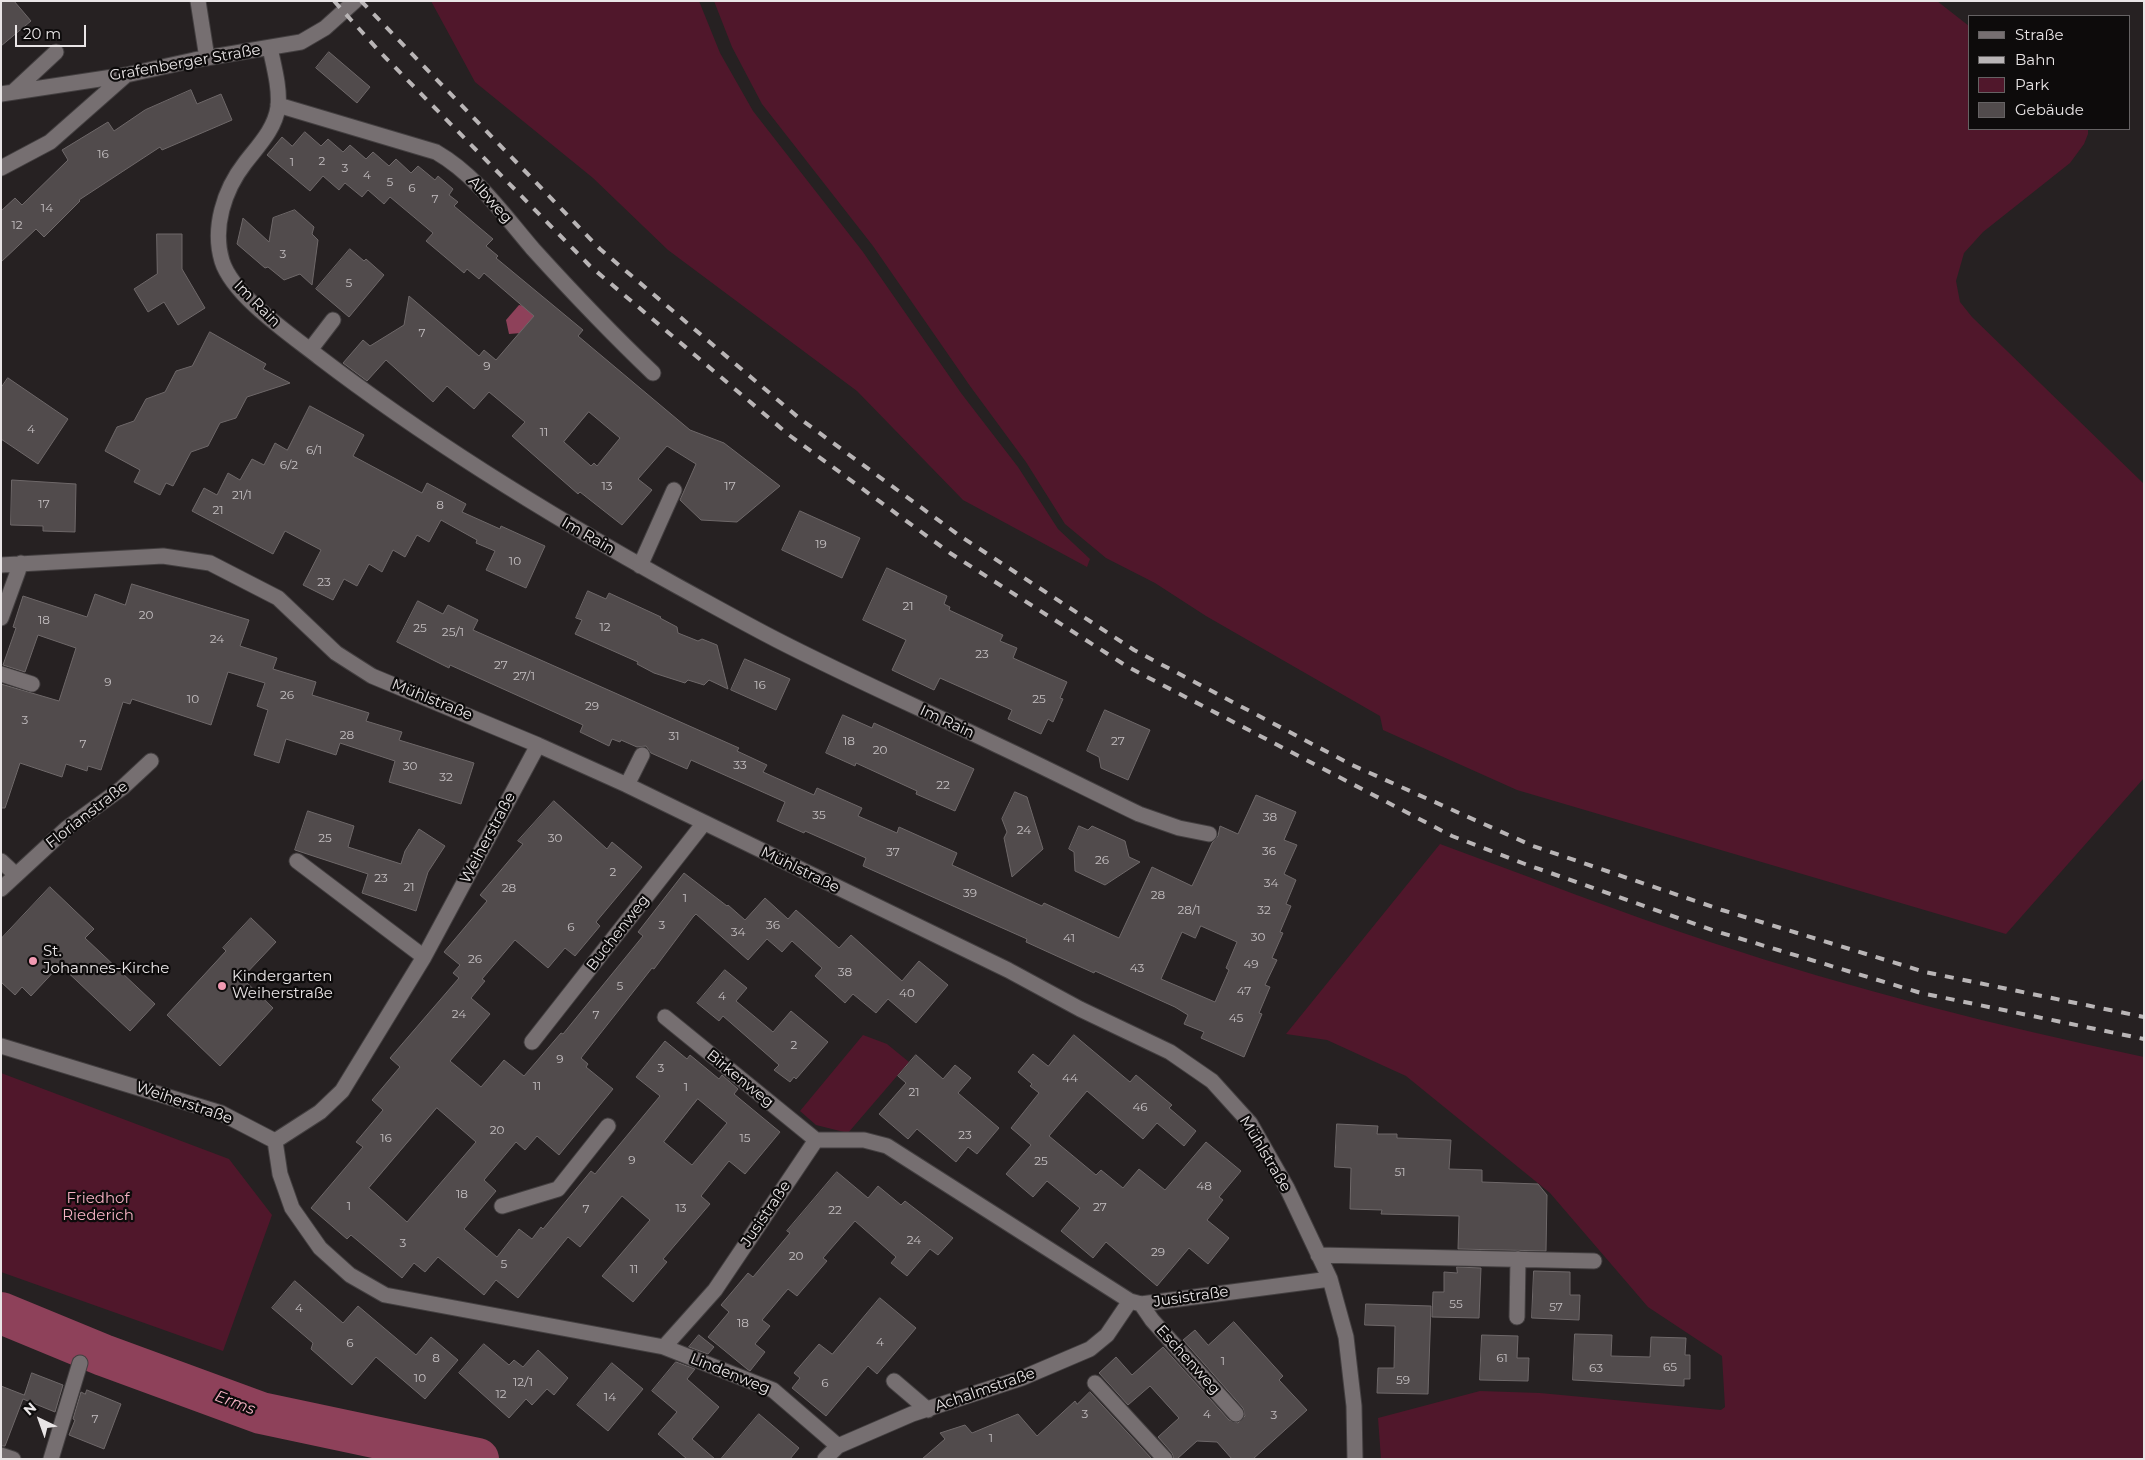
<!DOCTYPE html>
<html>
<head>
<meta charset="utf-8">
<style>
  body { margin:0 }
  #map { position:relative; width:2145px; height:1460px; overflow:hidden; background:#262122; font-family:Montserrat,sans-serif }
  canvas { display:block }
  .frame { position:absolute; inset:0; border:2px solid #e9e5e6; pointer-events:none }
  .legend { position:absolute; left:1968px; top:15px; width:162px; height:115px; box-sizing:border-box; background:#0d0b0b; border:1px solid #656263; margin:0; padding:6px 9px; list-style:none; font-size:15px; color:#e9e5e6 }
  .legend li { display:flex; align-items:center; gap:10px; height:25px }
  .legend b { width:25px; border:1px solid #656263 }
  .north { position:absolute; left:15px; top:1395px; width:50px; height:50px; -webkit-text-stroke:4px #0d0b0b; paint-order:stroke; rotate:318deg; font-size:14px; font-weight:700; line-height:20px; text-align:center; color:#e9e5e6 }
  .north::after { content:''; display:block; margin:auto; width:18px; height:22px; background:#e9e5e6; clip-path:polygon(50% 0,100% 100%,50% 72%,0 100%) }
  .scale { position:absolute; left:15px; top:25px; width:71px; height:22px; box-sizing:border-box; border:2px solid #e9e5e6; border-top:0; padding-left:6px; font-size:15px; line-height:18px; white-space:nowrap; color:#e9e5e6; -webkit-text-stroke:4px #0d0b0b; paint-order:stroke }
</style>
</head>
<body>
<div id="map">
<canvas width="2145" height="1460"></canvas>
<div class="frame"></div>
<ul class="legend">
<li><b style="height:6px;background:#766f71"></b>Straße</li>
<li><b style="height:6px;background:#b9b5b6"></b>Bahn</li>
<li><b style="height:14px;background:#50172b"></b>Park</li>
<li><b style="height:14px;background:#514b4c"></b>Gebäude</li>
</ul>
<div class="north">N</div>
<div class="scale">20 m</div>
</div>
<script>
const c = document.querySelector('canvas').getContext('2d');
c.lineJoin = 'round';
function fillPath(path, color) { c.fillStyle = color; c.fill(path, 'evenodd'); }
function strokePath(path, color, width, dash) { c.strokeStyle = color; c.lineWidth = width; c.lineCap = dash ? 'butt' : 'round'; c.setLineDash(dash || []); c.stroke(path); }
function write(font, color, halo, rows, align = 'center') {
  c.font = font + ' Montserrat,sans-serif'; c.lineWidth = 4.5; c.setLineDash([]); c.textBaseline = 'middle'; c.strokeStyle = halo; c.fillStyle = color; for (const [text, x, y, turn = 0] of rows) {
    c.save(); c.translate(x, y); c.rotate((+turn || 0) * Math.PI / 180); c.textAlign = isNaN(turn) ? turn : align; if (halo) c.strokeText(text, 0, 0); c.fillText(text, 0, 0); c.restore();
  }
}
const green = new Path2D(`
  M431 1H699L720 53 753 111 863 252 961 393 1018 467 1058 529 1090 559 1087 567 963 500 857 391 668 250 593 178 475 82Z
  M714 1H1937L1969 26V129H2088V134L2084 144 2070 163 1983 232 1964 253 1956 281 1960 302 1972 317 2144 484V778L2006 934 1517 790 1383 730 1380 716 1206 616 1155 583 1106 558 1065 524 1026 462 970 386 873 246 762 104 732 47Z
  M1440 844C1530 877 1619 912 1710 942 1852 989 1997 1026 2144 1057V1459H1381L1378 1418 1480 1391 1540 1393 1721 1410 1725 1407 1722 1356 1648 1307 1550 1193 1406 1076 1327 1040 1286 1034Z
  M863 1035 887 1044 909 1062 848 1133 816 1125 800 1111Z
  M1 1073 229 1159 272 1215 223 1351 1 1272Z`);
const water = new Path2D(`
  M519 305 530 307 534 317 521 333 509 334 506 320Z`);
const river = new Path2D(`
  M1 1313 103 1355 261 1413 478 1459`);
const building = new Path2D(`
  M1 1H14L31 21 1 46Z
  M329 52 370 87 357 103 316 68Z
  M191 90 197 104 221 94 232 120 162 150 160 147 79 200 80 201 44 237 36 229 1 262V211L15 198 22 205 68 160 62 150 108 122 114 131 145 110Z
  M305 132 321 146 328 139 343 152 350 145 366 159 373 152 389 166 396 159 411 173 418 166 435 180 438 176 453 189 449 195 458 202 454 206 493 239 486 246 498 256 496 258 583 330 578 336 690 430 724 443 780 486 737 522 701 520 680 500 696 464 667 446 638 479 652 490 622 525 580 492 578 494 512 436 525 422 489 392 474 409 447 386 433 402 386 360 367 381 343 363 363 340 370 346 404 325 409 296 479 356 484 350 496 360 534 316 484 273 479 279 467 269 464 273 426 241 433 233 390 197 384 204 368 190 362 197 345 183 339 190 323 176 310 191 267 155 282 137 292 146ZM589 412 620 438 597 466 594 463 591 466 564 442Z
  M295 210 314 227 312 234 318 240 312 285 300 274 284 280 268 267 265 268 237 244 243 218 269 242 273 218Z
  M157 234H182V269L205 308 178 325 164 302 148 312 134 289 157 274Z
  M350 249 364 261 366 259 384 275 349 317 316 289Z
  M210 332 266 364 263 369 290 383 247 397 236 418 220 423 208 446 191 452 173 486 166 483 160 495 134 482 140 470 105 451 117 427 134 421 146 399 165 392 176 371 192 366Z
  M8 378 68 419 38 464 1 439V388Z
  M310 406 364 435 353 456 422 493 427 483 466 504 462 512 500 529 501 526 545 546 526 588 486 570 495 551 476 543 477 540 441 520 429 542 417 535 405 557 393 550 382 572 369 564 357 586 344 579 333 600 303 585 321 550 285 531 273 554 192 511 204 488 217 495 228 473 240 480 252 459 264 465 275 443 287 450Z
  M12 480 76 484 75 532 43 531V526L11 525Z
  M800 511 860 538 842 578 782 550Z
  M887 568 947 596 944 604 950 607 949 610 1003 635 1000 641 1017 648 1013 658 1067 682 1060 698 1063 699 1053 722 1048 719 1041 734 1008 719 1012 710 940 678 934 690 892 670 906 640 863 620Z
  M132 584 249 620 240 646 277 658 273 669 316 682 312 695 369 713 366 721 402 732 399 740 474 763 461 804 389 782 395 761 340 743 336 755 286 739 279 763 254 755 268 710 257 706 265 683 228 672 211 725 132 699 130 704 123 702 101 770 88 766 87 771 66 764 62 777 20 763 5 808H1V684L59 701 76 648 38 635 25 672 3 665 16 628 13 627 23 596 87 617 95 594 125 605Z
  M588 591 606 599 609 593 661 617 660 618 677 627 678 633 698 641 702 639 717 645 728 689 709 680 704 685 688 680 685 683 654 673 637 664 638 662 575 634 582 620 576 618Z
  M418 601 443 614 448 605 478 620 473 630 739 748 737 751 767 765 763 772 814 795 817 788 862 808 858 816 897 833 899 827 957 853 952 865 1042 906 1044 903 1119 938 1152 867 1192 886 1212 843 1218 836 1220 826 1238 834 1256 795 1296 812 1284 840 1297 845 1284 874 1296 880 1286 904 1291 906 1280 932 1283 933 1272 958 1277 960 1265 985 1270 987 1259 1013 1262 1014 1244 1057 1201 1038 1204 1032 1184 1024 1188 1015 1175 1007 1095 971 1094 973 1026 942 1027 939 863 866 866 858 805 831 804 833 777 821 785 802 691 760 687 769 651 753 646 746 637 747 621 740 620 742 612 739 609 746 580 732 583 725 450 665 449 668 397 642ZM1201 926 1237 942 1226 968 1229 970 1215 1002 1161 979 1182 932 1195 938Z
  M745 659 790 679 776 710 731 690Z
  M1105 710 1150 730 1128 780 1101 768 1099 757 1087 751Z
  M843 715 872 728 874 723 974 769 955 811 916 794 917 791 856 763 855 766 826 753Z
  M1015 792 1027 797 1043 849 1012 877 1004 838 1007 832 1002 819Z
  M554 801 607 849 612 842 642 867 596 922 600 926 575 956 565 948 548 968 515 940 482 979 485 981 471 998 490 1014 450 1061 481 1087 504 1060 524 1076 561 1033 563 1034 643 936 638 932 684 873 727 906 728 905 745 920 765 898 788 919 796 910 839 948 851 935 902 981 919 961 948 985 916 1023 888 999 876 1013 853 994 845 1003 815 976 822 968 792 941 782 952 767 939 748 960 696 914 693 917 654 969 652 968 581 1058 588 1064 586 1067 613 1089 559 1155 537 1136 525 1150 516 1142 484 1180 496 1191 464 1229 497 1257 519 1229 532 1239 541 1227 543 1229 591 1171 595 1174 660 1096 636 1077 665 1041 687 1059 690 1055 719 1079 722 1075 738 1089 734 1094 780 1132 745 1174 729 1161 701 1196 710 1204 663 1259 667 1262 633 1302 602 1276 650 1220 622 1196 580 1247 568 1237 518 1298 496 1280 484 1295 438 1257 425 1272 414 1263 402 1278 351 1235 347 1239 311 1208 363 1147 356 1142 383 1110 372 1100 400 1067 390 1058 459 978 453 973 460 965 444 952 487 901 480 895 523 844 518 841ZM698 1099 727 1123 692 1165 664 1142ZM437 1108 476 1142 407 1222 369 1188Z
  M308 811 354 826 348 847 401 864 405 851 419 829 445 846 428 872 416 911 362 893 368 874 295 850Z
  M1079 826 1088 830 1092 826 1125 841 1129 857 1140 862 1105 885 1075 871 1074 852 1069 849Z
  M50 887 94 929 85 938 155 1004 130 1031 60 965 31 996 22 987 15 995 1 982V939Z
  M251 918 276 942 242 978 273 1008 220 1066 167 1015 226 951 223 948Z
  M725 970 747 988 736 1001 773 1032 791 1011 828 1042 796 1079 794 1077 790 1082 774 1070 779 1065 723 1016 719 1021 697 1003Z
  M1074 1035 1130 1082 1136 1075 1172 1105 1169 1108 1196 1131 1184 1146 1157 1123 1143 1139 1087 1091 1049 1136 1096 1175 1101 1170 1123 1188 1139 1169 1165 1190 1206 1142 1241 1171 1219 1197 1223 1200 1207 1220 1229 1238 1208 1264 1189 1248 1157 1286 1106 1242 1093 1258 1061 1231 1080 1208 1047 1181 1033 1197 1006 1174 1031 1145 1011 1128 1039 1093 1030 1086 1032 1084 1018 1072 1033 1054 1048 1066Z
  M916 1055 943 1079 955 1065 971 1078 958 1093 999 1128 977 1154 968 1147 956 1162 917 1129 908 1139 879 1114 906 1083 898 1076Z
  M1337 1124 1378 1126 1377 1134H1397V1138L1451 1140 1449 1169 1482 1170V1182L1538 1184 1547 1195 1546 1251 1458 1249 1459 1216 1381 1214 1382 1210 1350 1209 1351 1168 1335 1167Z
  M837 1172 868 1198 878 1186 901 1205 905 1201 953 1238 938 1255 930 1249 907 1276 891 1263 896 1257 855 1221 823 1258 827 1261 797 1296 788 1289 762 1320 770 1326 755 1344 765 1352 750 1371 747 1369 708 1337 729 1312 721 1305 748 1273 753 1277 790 1233 787 1231Z
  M1457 1267 1481 1268 1479 1318 1432 1317 1433 1292H1444V1272L1457 1273Z
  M1534 1271 1570 1272V1295H1580L1579 1320 1532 1318Z
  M295 1281 343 1323 358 1306 416 1355 431 1337 458 1360 425 1399 376 1357 352 1385 311 1349 313 1343 272 1308Z
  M880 1298 916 1328 877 1374 868 1366 826 1416 792 1388 800 1378 794 1373 819 1344 832 1354Z
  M1366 1304 1431 1306 1428 1394 1377 1393 1378 1368H1394L1395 1326 1365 1325Z
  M1234 1322 1283 1376 1279 1380 1307 1410 1253 1459H1232L1217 1442 1197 1441 1177 1459H1174L1172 1453 1158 1437 1179 1418 1150 1386 1128 1405 1099 1373 1116 1357 1132 1375 1163 1347 1229 1420 1238 1423 1245 1416 1243 1408 1183 1340 1195 1330 1208 1345Z
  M1575 1334 1612 1335 1611 1356 1650 1357 1651 1337 1686 1338 1685 1355H1690V1379H1684V1386L1573 1380Z
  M699 1335 714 1347 708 1354 689 1347Z
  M1482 1335 1518 1336 1517 1358H1529L1528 1381 1480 1380Z
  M484 1344 509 1365 514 1360 523 1367 538 1350 568 1378 554 1395 547 1389 532 1405 526 1399 509 1418 459 1373Z
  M676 1362 695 1369 687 1379 719 1407 692 1439 715 1459H687L658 1434 677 1412 652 1391Z
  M612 1363 643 1389 608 1431 577 1405Z
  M32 1373 63 1385 55 1412 23 1399 5 1446H1V1386L24 1395Z
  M87 1390 121 1404 104 1449 69 1435 75 1420 73 1419 81 1392 85 1394Z
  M1090 1392 1152 1459H922L945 1439 940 1433 965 1425 972 1433 1018 1414 1037 1436 1075 1401 1077 1404Z
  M759 1414 799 1448 790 1459H721Z`);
const minor = new Path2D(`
  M198 1 207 58
  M270 48C274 67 280 88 278 107 275 129 258 146 245 163 224 190 212 228 222 261 233 296 291 335 319 357 433 444 554 518 679 587 712 605 744 623 777 640 849 677 924 710 997 745 1044 767 1091 791 1139 814L1179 828 1209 834
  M13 92 56 52
  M1 94 126 75 194 60 301 42 325 28 355 1
  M278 105 436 152C476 175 503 214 533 249 572 292 611 333 653 373
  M1 168 50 142 126 75
  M310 350 333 320
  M1 565 163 556 210 563 278 598 336 653 372 676 538 745 627 785 1008 970 1080 1009 1170 1052 1212 1081 1250 1123 1287 1188 1330 1279 1346 1337 1354 1406 1355 1459
  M640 566 674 490
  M1 618 21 563
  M1 674 32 684
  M627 785 642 755
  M1 861 16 875
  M297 861 424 957
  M1 889 67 828 122 788 151 761
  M665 1017 816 1140
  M532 1042 704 823
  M1 1046 221 1113 275 1141
  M275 1141 280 1174 292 1208 320 1248 350 1275 385 1295 664 1347 715 1290 816 1140H864L887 1146 1130 1301 1141 1304 1330 1279
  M275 1141 320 1112 342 1091 424 957 538 745
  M502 1206 558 1189 608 1126
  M1318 1255 1594 1261
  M1141 1304 1152 1320 1236 1414
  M1517 1317 1518 1259
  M664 1347 773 1390 838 1446
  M894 1381 928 1410
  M1095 1383 1165 1459
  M1 1455 13 1459
  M51 1459 80 1363
  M825 1459 838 1446 912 1414 1022 1378 1090 1349 1107 1335 1130 1301`);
const rail = new Path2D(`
  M334 1 379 51 590 266 789 435 950 553 1128 667 1452 836 1525 864 1715 931 1921 993 2144 1039
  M361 1 600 249 799 418 960 536 1134 650 1352 765 1533 846 1722 910 1925 972 2144 1017`);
const markers = [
  [33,961,5,"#f19ab2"],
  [222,986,5,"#f19ab2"]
];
const numberNames = [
  ["16",103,154],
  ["2",322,161],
  ["1",292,162],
  ["3",345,168],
  ["4",367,175],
  ["5",390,182],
  ["6",412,188],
  ["7",435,199],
  ["14",47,208],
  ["12",17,225],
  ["3",283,254],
  ["5",349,283],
  ["7",422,333],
  ["9",487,366],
  ["4",31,429],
  ["11",544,432],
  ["6/1",314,450],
  ["6/2",289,465],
  ["13",607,486],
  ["17",730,486],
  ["21/1",242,495],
  ["17",44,504],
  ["8",440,505],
  ["21",218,510],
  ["19",821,544],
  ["10",515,561],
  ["23",324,582],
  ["21",908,606],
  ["20",146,615],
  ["18",44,620],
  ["12",605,627],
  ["25",420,628],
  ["25/1",453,632],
  ["24",217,639],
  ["23",982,654],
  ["27",501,665],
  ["27/1",524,676],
  ["9",108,682],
  ["16",760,685],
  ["26",287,695],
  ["10",193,699],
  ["25",1039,699],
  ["29",592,706],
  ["3",25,720],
  ["28",347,735],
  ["31",674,736],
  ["18",849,741],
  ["27",1118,741],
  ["7",83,744],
  ["20",880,750],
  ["33",740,765],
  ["30",410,766],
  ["32",446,777],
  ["22",943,785],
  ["35",819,815],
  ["38",1270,817],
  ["24",1024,830],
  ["25",325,838],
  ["30",555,838],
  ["36",1269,851],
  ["37",893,852],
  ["26",1102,860],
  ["2",613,872],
  ["23",381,878],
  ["34",1271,883],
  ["21",409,887],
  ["28",509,888],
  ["39",970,893],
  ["28",1158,895],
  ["1",685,898],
  ["28/1",1189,910],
  ["32",1264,910],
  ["3",662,925],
  ["36",773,925],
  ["6",571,927],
  ["34",738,932],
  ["30",1258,937],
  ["41",1069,938],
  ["26",475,959],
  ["49",1251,964],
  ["43",1137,968],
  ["38",845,972],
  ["5",620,986],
  ["47",1244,991],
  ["40",907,993],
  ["4",722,996],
  ["24",459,1014],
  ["7",596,1015],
  ["45",1236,1018],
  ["2",794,1045],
  ["9",560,1059],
  ["3",661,1068],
  ["44",1070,1078],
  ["11",537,1086],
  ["1",686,1087],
  ["21",914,1092],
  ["46",1140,1107],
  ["20",497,1130],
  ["23",965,1135],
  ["16",386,1138],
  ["15",745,1138],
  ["9",632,1160],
  ["25",1041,1161],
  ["51",1400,1172],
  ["48",1204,1186],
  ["18",462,1194],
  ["1",349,1206],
  ["27",1100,1207],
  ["13",681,1208],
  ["7",586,1209],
  ["22",835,1210],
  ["24",914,1240],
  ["3",403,1243],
  ["29",1158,1252],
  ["20",796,1256],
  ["5",504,1264],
  ["11",634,1269],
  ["55",1456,1304],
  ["57",1556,1307],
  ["4",299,1308],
  ["18",743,1323],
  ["4",880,1342],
  ["6",350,1343],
  ["8",436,1358],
  ["61",1502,1358],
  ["1",1223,1361],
  ["65",1670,1367],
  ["63",1596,1368],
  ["10",420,1378],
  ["59",1403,1380],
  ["12/1",523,1382],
  ["6",825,1383],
  ["12",501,1394],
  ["14",610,1397],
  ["3",1085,1414],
  ["4",1207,1414],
  ["3",1274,1415],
  ["7",95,1419],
  ["1",991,1438]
];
const streetNames = [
  ["Grafenberger Straße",185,63,-10],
  ["Albweg",490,200,48],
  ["Im Rain",257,304,45],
  ["Im Rain",588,536,30],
  ["Mühlstraße",432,700,22],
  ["Im Rain",947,722,25],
  ["Florianstraße",87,815,-38],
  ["Weiherstraße",488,838,-62],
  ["Mühlstraße",800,870,26],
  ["Buchenweg",618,933,-52],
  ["Birkenweg",740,1079,39],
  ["Weiherstraße",184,1103,19],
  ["Mühlstraße",1265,1154,59],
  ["Jusistraße",766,1214,-56],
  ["Jusistraße",1191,1297,-8],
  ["Eschenweg",1188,1360,48],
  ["Lindenweg",730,1374,22],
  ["Achalmstraße",985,1390,-19]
];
const poiNames = [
  ["St.",43,952],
  ["Johannes-Kirche",43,969],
  ["Kindergarten",232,977],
  ["Weiherstraße",232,994]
];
const parkNames = [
  ["Friedhof",98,1199],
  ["Riederich",98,1216]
];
const waterNames = [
  ["Erms",235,1403,21]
];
fillPath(green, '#50172b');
fillPath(water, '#8e415a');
strokePath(river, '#8e415a', 42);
fillPath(building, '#514b4c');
strokePath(building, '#6e6869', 1);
strokePath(minor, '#433f40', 17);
strokePath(minor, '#766f71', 15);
strokePath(rail, '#b9b5b6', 4, [9, 9]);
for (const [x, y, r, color] of markers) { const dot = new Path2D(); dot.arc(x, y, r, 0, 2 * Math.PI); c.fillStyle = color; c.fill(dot); strokePath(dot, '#0d0b0b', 2); }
write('12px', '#c3bec0', null, numberNames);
write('15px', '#e9e5e6', '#0d0b0b', streetNames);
write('15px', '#e9e5e6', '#0d0b0b', poiNames, 'left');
write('15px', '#f5b1c3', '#0d0b0b', parkNames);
write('italic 16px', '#f4b1c2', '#0d0b0b', waterNames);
</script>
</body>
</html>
